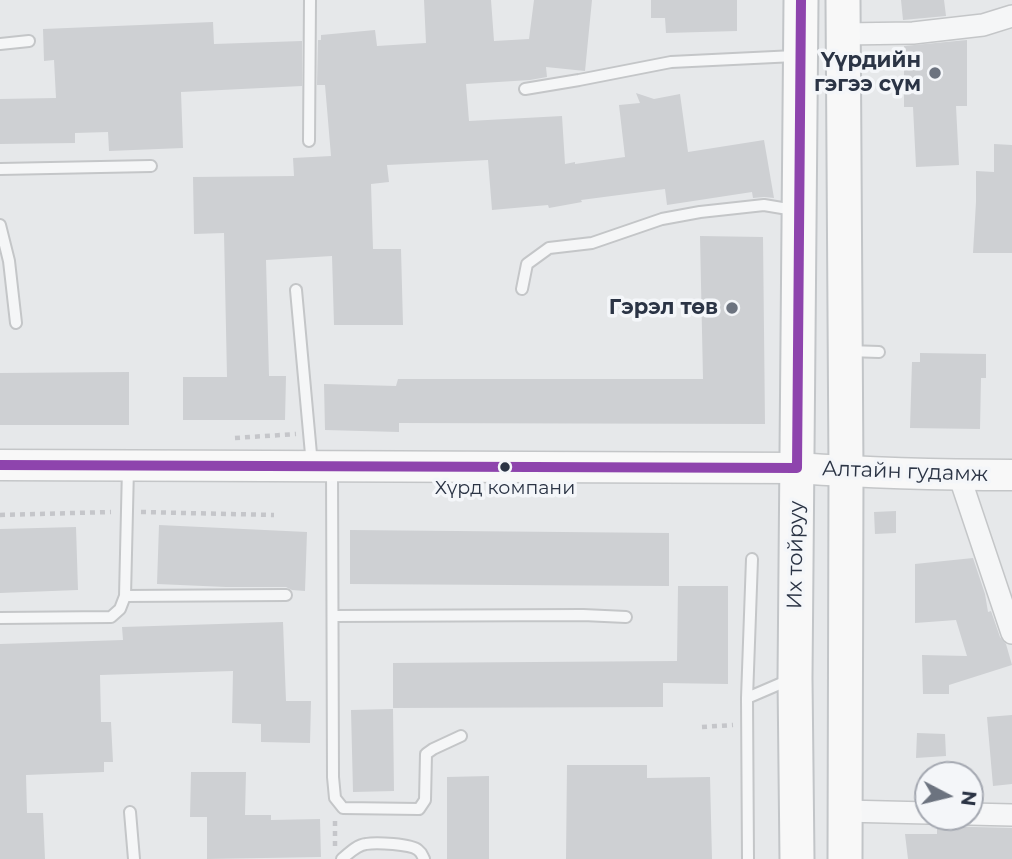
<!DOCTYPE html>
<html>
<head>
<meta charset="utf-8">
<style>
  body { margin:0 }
  #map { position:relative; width:1012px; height:859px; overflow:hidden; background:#e6e8ea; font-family:Montserrat,sans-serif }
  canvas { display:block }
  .north { position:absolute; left:914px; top:761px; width:70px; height:70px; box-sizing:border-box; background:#f4f6f9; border:2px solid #a4a8b1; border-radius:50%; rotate:97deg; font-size:19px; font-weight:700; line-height:28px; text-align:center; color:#2b3445 }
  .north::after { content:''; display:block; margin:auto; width:24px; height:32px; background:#6c737f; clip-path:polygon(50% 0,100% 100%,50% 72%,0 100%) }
</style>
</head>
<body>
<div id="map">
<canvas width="1012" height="859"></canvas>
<div class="north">N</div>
</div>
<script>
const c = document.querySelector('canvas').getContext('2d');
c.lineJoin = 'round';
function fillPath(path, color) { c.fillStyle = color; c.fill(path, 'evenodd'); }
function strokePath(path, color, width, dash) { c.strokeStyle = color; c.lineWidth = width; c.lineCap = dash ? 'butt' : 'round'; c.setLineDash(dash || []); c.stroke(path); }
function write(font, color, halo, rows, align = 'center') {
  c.font = font + ' Montserrat,sans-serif'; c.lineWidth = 7; c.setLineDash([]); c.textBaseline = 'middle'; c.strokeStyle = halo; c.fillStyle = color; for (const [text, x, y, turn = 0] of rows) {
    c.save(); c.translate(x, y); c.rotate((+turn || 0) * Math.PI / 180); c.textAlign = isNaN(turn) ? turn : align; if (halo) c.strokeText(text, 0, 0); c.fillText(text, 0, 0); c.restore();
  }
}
const building = new Path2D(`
  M424 0H491L494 41 529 39 534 0H592L585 71 546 67 547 77 530 80 466 84 469 121 562 116 565 164 575 162V164L625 157 619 105 640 103 636 93 654 99 680 94 688 152 764 140 774 198 764 197 753 198 752 192 667 205 665 189 581 200 582 202 549 208 548 205 492 210 488 160 387 165 389 182 371 184 373 249H401L403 325H334L332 256 266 260 269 376H286L285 420H183V377H227L224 233 194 234 193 177 294 176 293 158 331 156 325 85H317L318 40H321V35L375 30 377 46 426 43Z
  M651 0H737V31L666 33 665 18H651Z
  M901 0H944L946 16 903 20Z
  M213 22 214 44 302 41V86L181 92 183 148 109 151 108 132 75 133V143L0 144V99L56 98 54 60 44 61 43 29Z
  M967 40V106H956L959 165 916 167 913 107H904V46Z
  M994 144 1012 145V253H973L976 202V171L994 172Z
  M700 236 763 237 765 424 399 423V432L325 430 324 384 396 386 398 379H703Z
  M920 353 986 354V378H981L980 429 910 428 912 362H920Z
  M129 372V425H0V373Z
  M896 511V533L875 534 874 512Z
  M159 525 307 532 305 591 292 590 286 587H226L157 584Z
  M76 527 78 590 0 593V529Z
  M350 530 669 533V586L350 584Z
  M973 558 985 594 988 612 991 611 1000 637 1006 644 1012 665 949 685V694H923L922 655 967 656 956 620 915 623V564Z
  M678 586H728V684L663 683V707L393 708V663L677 661Z
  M283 622 286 701H311L310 743 261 742V724L232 723 233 671 100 675 101 722H111L113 762H104V772L26 775 27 813H43L45 859H0V644L123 640 122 627Z
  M393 709 394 791 353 792 351 710Z
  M1012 715V784L993 786 987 717Z
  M917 733 945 734 946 756 916 758Z
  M567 765H647V778L710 777 712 859H566Z
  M191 772H246L245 815H271V820L320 819 321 857 207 859V817H190Z
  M489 776V859H447V777Z
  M937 826 1012 828V859H908L905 834H937Z`);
const path = new Path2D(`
  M235 438 296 434
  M141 512 274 515
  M0 515 111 512
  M702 727 733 725
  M335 846V820`);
const service = new Path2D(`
  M0 44 29 41
  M525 89 579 80 671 62 795 56
  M309 141 310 0
  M0 169 151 166
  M0 225 9 261 16 323
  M522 289 527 264 549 248 592 243 662 219 700 212 764 205 794 210
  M296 290 312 465
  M848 351 879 352
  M332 468 333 777 335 798 343 808 419 809 425 800 426 754 433 749 461 736
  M125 596 286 595
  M333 616 583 615 626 617
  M0 618 111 617 120 609 125 596 128 468
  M747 698 752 559
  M130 812 134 859
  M342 859C349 853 357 845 366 844 376 842 411 844 418 850 422 853 422 855 424 859
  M748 859 747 698 789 680`);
const minor = new Path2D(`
  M843 34 913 33 983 25 1012 16
  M959 475 1012 633
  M844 811 928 813
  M970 814 1012 815`);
const secondary = new Path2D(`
  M0 465 797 468C869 473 940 475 1012 475`);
const primary = new Path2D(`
  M843 0 846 471 845 859
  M797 859 795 678 801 0`);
const bus1 = new Path2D(`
  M0 465 797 468 801 0`);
const markers = [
  [935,73,7,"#6c737f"],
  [732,308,7,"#6c737f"],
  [505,467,6,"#2b3445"]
];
const busNames = [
  ["Хүрд компани",505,488]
];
const poiNames = [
  ["Үүрдийн",921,61],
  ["гэгээ сүм",921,85],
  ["Гэрэл төв",718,308]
];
const streetNames = [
  ["Алтайн гудамж",905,472,2],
  ["Их тойруу",796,555,-89]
];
fillPath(building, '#ced0d3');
strokePath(service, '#c4c6c8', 14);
strokePath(minor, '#c4c6c8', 24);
strokePath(secondary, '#c4c6c8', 33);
strokePath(primary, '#c2c5c8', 37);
strokePath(path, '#c5c6ca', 4.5, [5, 5]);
strokePath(service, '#f5f6f7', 10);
strokePath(minor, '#f5f6f7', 21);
strokePath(secondary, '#f8f8f8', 30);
strokePath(primary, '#f8f8f8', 33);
strokePath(bus1, '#8e44ad', 10);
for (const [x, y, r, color] of markers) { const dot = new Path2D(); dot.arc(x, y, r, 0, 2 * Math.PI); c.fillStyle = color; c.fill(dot); strokePath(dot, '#f4f6f9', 2.5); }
write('19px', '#2b3445', '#f4f6f9', busNames);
write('bold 21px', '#2b3445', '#f4f6f9', poiNames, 'right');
write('21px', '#2b3445', '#f4f6f9', streetNames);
</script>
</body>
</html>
